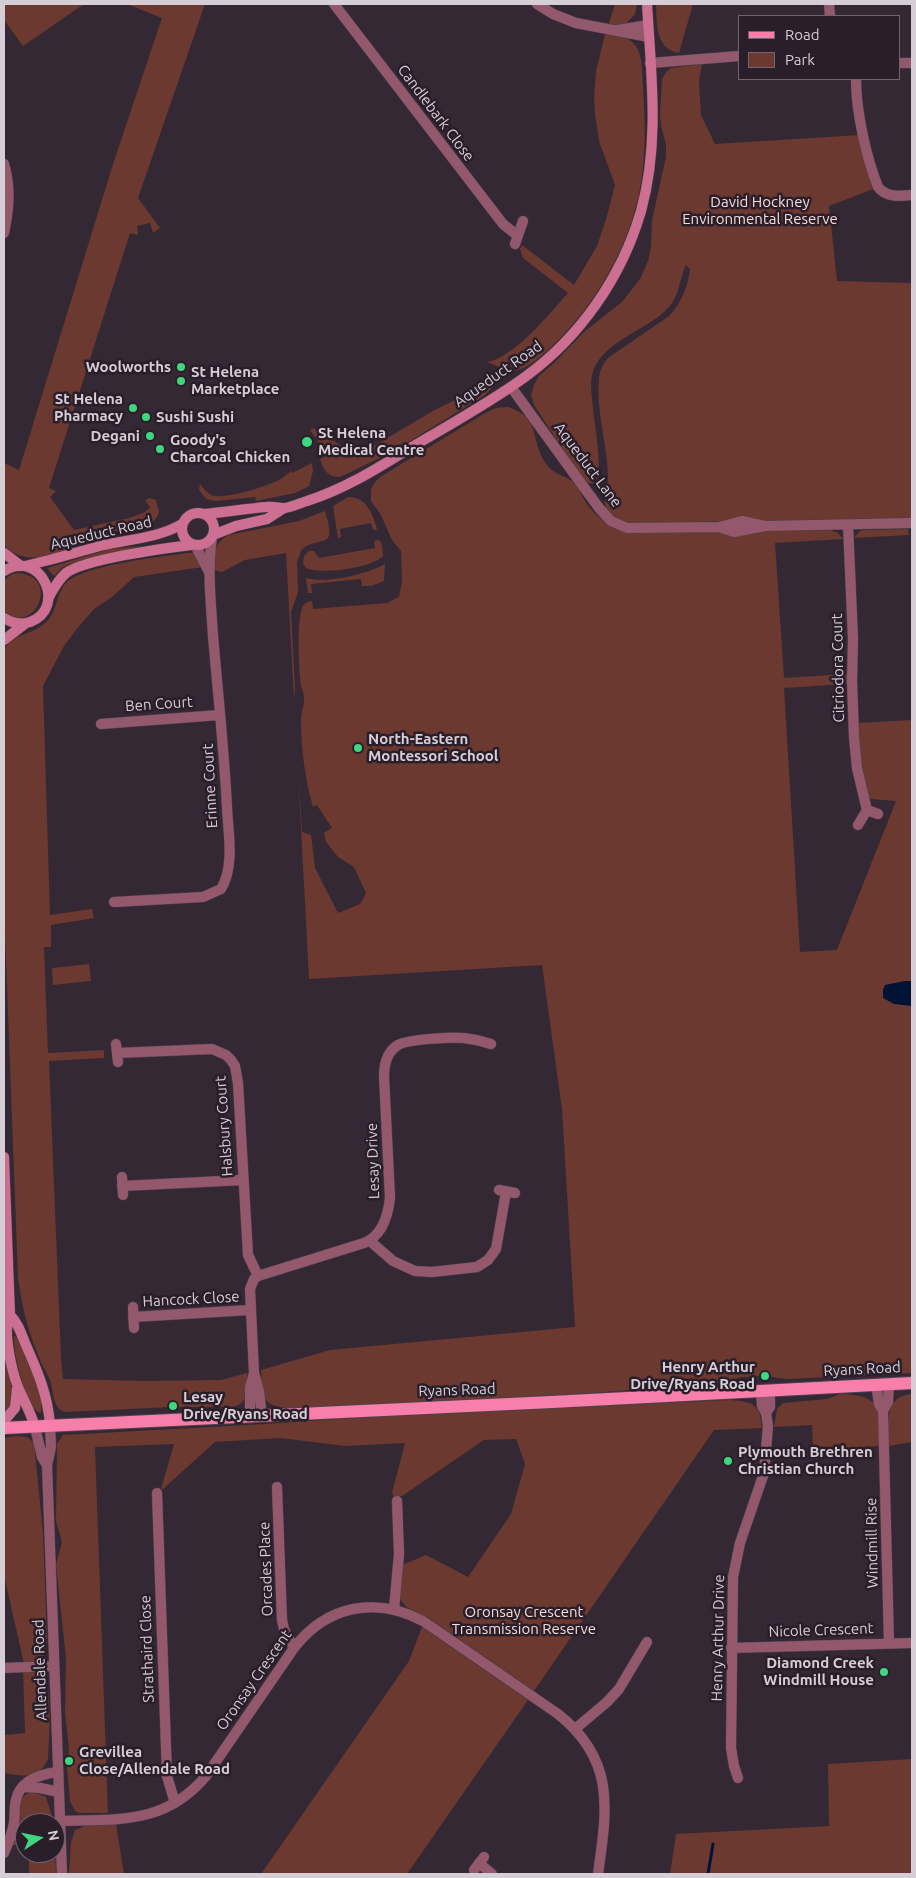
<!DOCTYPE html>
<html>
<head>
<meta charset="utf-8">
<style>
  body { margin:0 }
  #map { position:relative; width:916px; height:1878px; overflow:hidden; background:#342835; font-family:Ubuntu,sans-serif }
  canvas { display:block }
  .frame { position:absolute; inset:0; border:5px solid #d6ced7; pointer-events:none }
  .legend { position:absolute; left:738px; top:15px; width:162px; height:65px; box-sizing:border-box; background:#2a1e2b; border:1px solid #6f6470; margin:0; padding:6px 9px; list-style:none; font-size:15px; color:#d6ced7 }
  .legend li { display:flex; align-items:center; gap:10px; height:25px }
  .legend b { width:25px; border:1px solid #6f6470 }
  .north { position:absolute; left:15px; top:1813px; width:50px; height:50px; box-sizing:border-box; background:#2a1e2b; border:1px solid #6f6470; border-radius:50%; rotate:79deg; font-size:14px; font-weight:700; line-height:20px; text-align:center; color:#d6ced7 }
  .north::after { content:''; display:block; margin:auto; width:18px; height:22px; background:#3ed77d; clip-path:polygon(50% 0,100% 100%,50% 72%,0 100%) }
</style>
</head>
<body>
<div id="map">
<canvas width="916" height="1878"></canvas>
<div class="frame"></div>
<ul class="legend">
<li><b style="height:6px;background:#f97fab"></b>Road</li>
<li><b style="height:14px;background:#6b392f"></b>Park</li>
</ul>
<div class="north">N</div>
</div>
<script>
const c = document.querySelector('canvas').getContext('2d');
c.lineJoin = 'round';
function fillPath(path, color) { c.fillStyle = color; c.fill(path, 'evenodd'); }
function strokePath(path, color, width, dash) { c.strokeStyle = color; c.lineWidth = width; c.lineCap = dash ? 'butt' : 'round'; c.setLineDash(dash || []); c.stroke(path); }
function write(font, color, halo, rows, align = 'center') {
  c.font = font + ' Ubuntu,sans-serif'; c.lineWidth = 5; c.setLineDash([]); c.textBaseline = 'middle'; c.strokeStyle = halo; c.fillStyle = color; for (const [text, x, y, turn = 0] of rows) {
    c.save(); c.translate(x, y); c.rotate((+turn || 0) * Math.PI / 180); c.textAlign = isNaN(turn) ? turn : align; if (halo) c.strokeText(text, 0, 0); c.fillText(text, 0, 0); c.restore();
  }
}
const green = new Path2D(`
  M4 4H84L23 46 4 20Z
  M127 4H205L138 198 160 228 153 233 150 223 137 226 138 235 130 233 49 488 56 491 50 497 74 530 129 518 143 513 150 508 145 500 150 498 156 500 159 512C152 535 121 527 102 535 73 545 30 574 4 545V463L19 470 113 164 162 18Z
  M615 4H637L635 14 625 25 608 26Z
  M656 4H693L679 53C655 49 657 24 656 4Z
  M605 34C616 35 629 36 636 46 643 57 642 73 643 86 647 147 646 197 619 253 602 289 579 321 550 348 541 356 526 371 512 371 504 371 495 364 487 362 514 358 550 313 568 293L523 258 520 249 522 245 574 285 597 246 607 216 615 185 599 141 595 114 594 98 596 71Z
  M702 64 699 81 701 115 715 144 860 135 873 189 829 206 837 281 912 283V518L634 523C623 523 613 520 607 510 602 501 608 485 608 476 607 444 596 411 599 379 599 371 603 364 608 358L669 316C681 304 688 286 690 269L686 265C679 279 680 295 669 307 648 331 600 341 592 375 587 400 608 470 594 484L588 483 579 474 534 405 531 395 534 385 539 376 554 363 585 331 622 302 640 279 648 261 651 247 652 220 666 157V144L661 126 660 115 662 79 666 72 671 68Z
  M491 382 493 387 485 395 394 451 340 477C327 477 324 470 320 459L328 455 310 430 313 428 357 456 431 412Z
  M508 407C543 418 529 442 547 465 554 474 563 475 572 481 579 487 582 497 587 504 599 521 619 532 639 533L830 530 838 533 843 539 775 543 784 678 847 674V684L784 688 800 952 837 950 896 801 870 799 861 761 858 723 912 720V1373L788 1379 766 1376 742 1377 719 1383 579 1394 320 1407C306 1408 271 1413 264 1397 261 1389 262 1378 261 1370L330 1350 575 1327 562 1109 542 965 309 979 298 772 302 832 311 835 315 868 338 913 360 904 366 893 354 867 338 857 326 842 324 833 332 828 317 805 313 807C305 778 301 750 301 720 301 712 305 705 304 697 304 693 302 690 301 686 299 671 296 618 303 606 305 602 308 602 312 601L313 609 387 603 399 597 402 581 401 551 392 540 381 515 371 501V489L376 481 380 477 487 412 496 408Z
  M312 463 313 471 309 486 295 493 256 501 255 497 216 501 206 499 199 490 200 484C204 489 208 495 215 496 227 498 262 488 274 482 280 480 285 476 291 471L292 473Z
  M348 497C366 496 374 515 377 530H373L371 523 340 529 341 537 338 538 333 506Z
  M325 511C337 552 323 534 302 549L297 561 298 592 291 612 295 689 294 698 286 553 245 560 222 572 214 570C214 554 214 542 229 535L299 521Z
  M908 529 909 535 854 538 860 531 863 530Z
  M379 540 382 544 383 556C373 568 319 575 306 568L303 564 304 556 309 551H314L319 558 375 548 374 541Z
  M142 546 73 563 63 567 54 576 47 568 110 549Z
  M187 553H194L203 567 134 577 112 597 94 609 75 631 64 646 43 686 50 915 92 909 94 918 51 925V947H44L48 1053 104 1050V1058L49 1061 61 1358 63 1379 145 1381 221 1380 247 1373C247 1386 250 1403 233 1407H170L66 1412C52 1409 54 1392 50 1380 46 1371 40 1362 37 1352 27 1328 21 1303 18 1277L4 907V649C17 632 32 635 45 623 58 612 55 595 66 583 83 565 161 557 187 553Z
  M385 564 384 581 371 586H362L361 579 311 584 312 593H308L306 578C326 584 367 574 385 564Z
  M18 573C62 576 34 638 4 611V580L12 574Z
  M89 964 91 981 53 985 52 968Z
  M14 1336 17 1337C24 1358 45 1392 41 1413 25 1410 13 1351 14 1336Z
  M4 1350 12 1390 11 1406 4 1414Z
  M840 1394C884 1395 878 1409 879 1446L813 1450 812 1425 774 1427 777 1409 783 1403 827 1399Z
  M912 1394V1442L889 1446C888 1425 884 1395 912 1394Z
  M729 1400C751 1402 760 1402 762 1428L714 1430 534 1691 427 1617 406 1607 399 1597 402 1565 426 1555 468 1577 511 1514 525 1464 516 1439 484 1440 402 1496 394 1497 392 1493 405 1443 346 1446 280 1438 215 1442 163 1489H161L174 1444 95 1447 108 1813H80L75 1811 70 1801 67 1767 69 1749 65 1712 66 1658 56 1565 62 1542 56 1521 57 1444 63 1435 266 1424 352 1418Z
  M17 1436 27 1437 34 1443 43 1533 47 1639C47 1656 41 1663 24 1664L4 1575V1438Z
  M422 1627 528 1700 407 1874H261L409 1661Z
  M23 1671C30 1671 37 1670 42 1675 53 1684 49 1744 48 1759 39 1780 22 1776 4 1773V1735L25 1733Z
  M912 1759V1874H670L676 1834 829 1826 828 1764Z
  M33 1792 46 1797 54 1823H25V1845H12L20 1801 26 1794Z
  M116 1824 124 1874H69L71 1842 75 1830 85 1826Z
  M55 1845 56 1874H29V1853H55Z`);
const water = new Path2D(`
  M905 981H912V1006L894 1004 883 998V990L885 985Z`);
const stream = new Path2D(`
  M708 1874 713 1844`);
const minor = new Path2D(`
  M334 4 503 224 518 236
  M537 4 553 14 576 23 649 37
  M829 4 830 16
  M618 30 648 25
  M650 63 740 56
  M900 63H912
  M856 79C856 111 866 157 878 187 887 198 899 196 912 195
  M4 164C11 188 9 209 4 233
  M515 244 523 221
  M511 387 599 508 611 521 627 528 719 527 742 521 765 526
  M848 525 853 639 852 681 854 737 857 768 867 810
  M719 527 734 532 765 526 912 523
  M195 545 209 572
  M101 724 219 715
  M858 825 867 810 878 814
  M114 902 203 897 221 889C235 866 228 832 227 807 224 750 218 693 213 636 211 603 207 571 212 538
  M116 1044 118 1062
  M117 1053 212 1049 226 1055 231 1060 235 1066 238 1083 248 1255 258 1276
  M122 1177 123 1195
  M122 1186 243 1180
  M499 1190 515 1193
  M370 1241 393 1261 415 1271 432 1272 477 1267 488 1260 496 1249 506 1192
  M133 1307 134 1328
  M133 1317 250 1310
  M876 1384 879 1404 883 1411
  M889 1384 888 1402 883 1411 889 1643
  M766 1413 770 1407V1390
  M262 1416 259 1391 254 1373 250 1289 254 1279 258 1276 364 1243C382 1236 388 1216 390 1198L384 1076C384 1063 387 1052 398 1045 409 1039 451 1037 464 1038 473 1039 482 1041 491 1044
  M250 1417V1387L254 1373
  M277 1487 282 1620 284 1629 294 1648
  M157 1493 167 1776 175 1803
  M394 1609 399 1554 397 1501
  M731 1648 912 1643
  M4 1668 54 1666
  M575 1729 607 1702 619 1689 647 1642
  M738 1778 734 1766 731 1748 733 1577 740 1543 764 1473 768 1426 766 1413 762 1406 761 1390
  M23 1787 40 1788 59 1792
  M60 1821C118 1819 165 1825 206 1776L294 1648C327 1605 376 1596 423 1621L558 1714C616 1760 607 1809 598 1874
  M4 1853C8 1844 12 1834 14 1823 15 1816 14 1808 16 1800 20 1780 41 1774 58 1772
  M479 1863 492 1874
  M474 1870 484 1857`);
const tertiary = new Path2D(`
  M50 1425 51 1447 47 1465 62 1874
  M35 1427 42 1457 47 1465`);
const secondary = new Path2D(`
  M182 529a16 16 0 1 1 32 0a16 16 0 1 1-32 0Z
  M204 514C225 512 245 509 266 507 272 506 279 508 285 508 292 507 300 503 307 501 344 489 375 470 407 450 447 426 488 404 525 377 580 337 622 277 641 211 660 143 651 73 647 4
  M213 535 236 526 267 519 284 508
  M4 553 21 566
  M25 566C51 560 77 552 104 545 131 539 158 538 182 524
  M4 571C41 548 68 608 30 622 21 625 12 623 4 618
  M48 599C53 589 58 580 66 573 85 559 165 548 191 545
  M4 640 26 623
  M4 1157 10 1315C2 1329 12 1372 18 1387 24 1401 31 1413 35 1427
  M10 1315C18 1323 21 1333 25 1343 37 1370 48 1395 50 1425
  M4 1421 15 1408 17 1388`);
const primary = new Path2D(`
  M4 1428 552 1402 912 1383`);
const markers = [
  [181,367,5,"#3ed77d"],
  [181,381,5,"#3ed77d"],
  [133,408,5,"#3ed77d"],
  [146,417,5,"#3ed77d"],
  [150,436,5,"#3ed77d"],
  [307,442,6,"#3ed77d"],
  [160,449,5,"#3ed77d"],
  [358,748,5,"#3ed77d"],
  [765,1376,5,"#3ed77d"],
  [173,1406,5,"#3ed77d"],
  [728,1461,5,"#3ed77d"],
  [884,1672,5,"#3ed77d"],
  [69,1761,5,"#3ed77d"]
];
const streetNames = [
  ["Candlebark Close",436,113,53],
  ["Aqueduct Road",498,374,-35],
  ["Aqueduct Lane",588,465,53],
  ["Aqueduct Road",101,533,-13],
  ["Citriodora Court",838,668,-91],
  ["Ben Court",159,704,-4],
  ["Erinne Court",210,786,-93],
  ["Halsbury Court",224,1126,-94],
  ["Lesay Drive",373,1161,-92],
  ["Hancock Close",191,1299,-3],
  ["Ryans Road",862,1369,-3],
  ["Ryans Road",457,1390,-2],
  ["Windmill Rise",872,1543,-91],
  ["Orcades Place",266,1569,-92],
  ["Nicole Crescent",821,1630,-2],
  ["Henry Arthur Drive",718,1638,-89],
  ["Strathaird Close",147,1649,-92],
  ["Allendale Road",40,1670,-92],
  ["Oronsay Crescent",254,1680,-55]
];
const parkNames = [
  ["David Hockney",760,202],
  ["Environmental Reserve",760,219],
  ["Oronsay Crescent",524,1612],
  ["Transmission Reserve",524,1629]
];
const poiNames = [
  ["Woolworths",171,367,"right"],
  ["St Helena",191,372],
  ["Marketplace",191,389],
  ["St Helena",123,399,"right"],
  ["Pharmacy",123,416,"right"],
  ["Sushi Sushi",156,417],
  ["St Helena",318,433],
  ["Medical Centre",318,450],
  ["Degani",140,436,"right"],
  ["Goody's",170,440],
  ["Charcoal Chicken",170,457],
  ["North-Eastern",368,739],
  ["Montessori School",368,756],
  ["Henry Arthur",755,1367,"right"],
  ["Drive/Ryans Road",755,1384,"right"],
  ["Lesay",183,1397],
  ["Drive/Ryans Road",183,1414],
  ["Plymouth Brethren",738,1452],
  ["Christian Church",738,1469],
  ["Diamond Creek",874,1663,"right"],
  ["Windmill House",874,1680,"right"],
  ["Grevillea",79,1752],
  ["Close/Allendale Road",79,1769]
];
fillPath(green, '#6b392f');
fillPath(water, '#001334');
strokePath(stream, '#001334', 3);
strokePath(minor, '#4e434f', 11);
strokePath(tertiary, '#4e434f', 11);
strokePath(secondary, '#4e434f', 11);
strokePath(primary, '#4e434f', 14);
strokePath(minor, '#94586c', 10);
strokePath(tertiary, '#94586c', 10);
strokePath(secondary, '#cd6f90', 10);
strokePath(primary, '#f97fab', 12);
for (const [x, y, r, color] of markers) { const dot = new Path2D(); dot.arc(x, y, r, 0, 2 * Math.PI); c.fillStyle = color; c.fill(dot); strokePath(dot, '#2a1e2b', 2); }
write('15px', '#d6ced7', '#2a1e2b', streetNames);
write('15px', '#f6dcd6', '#2a1e2b', parkNames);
write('bold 15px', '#d6ced7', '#2a1e2b', poiNames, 'left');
</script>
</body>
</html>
